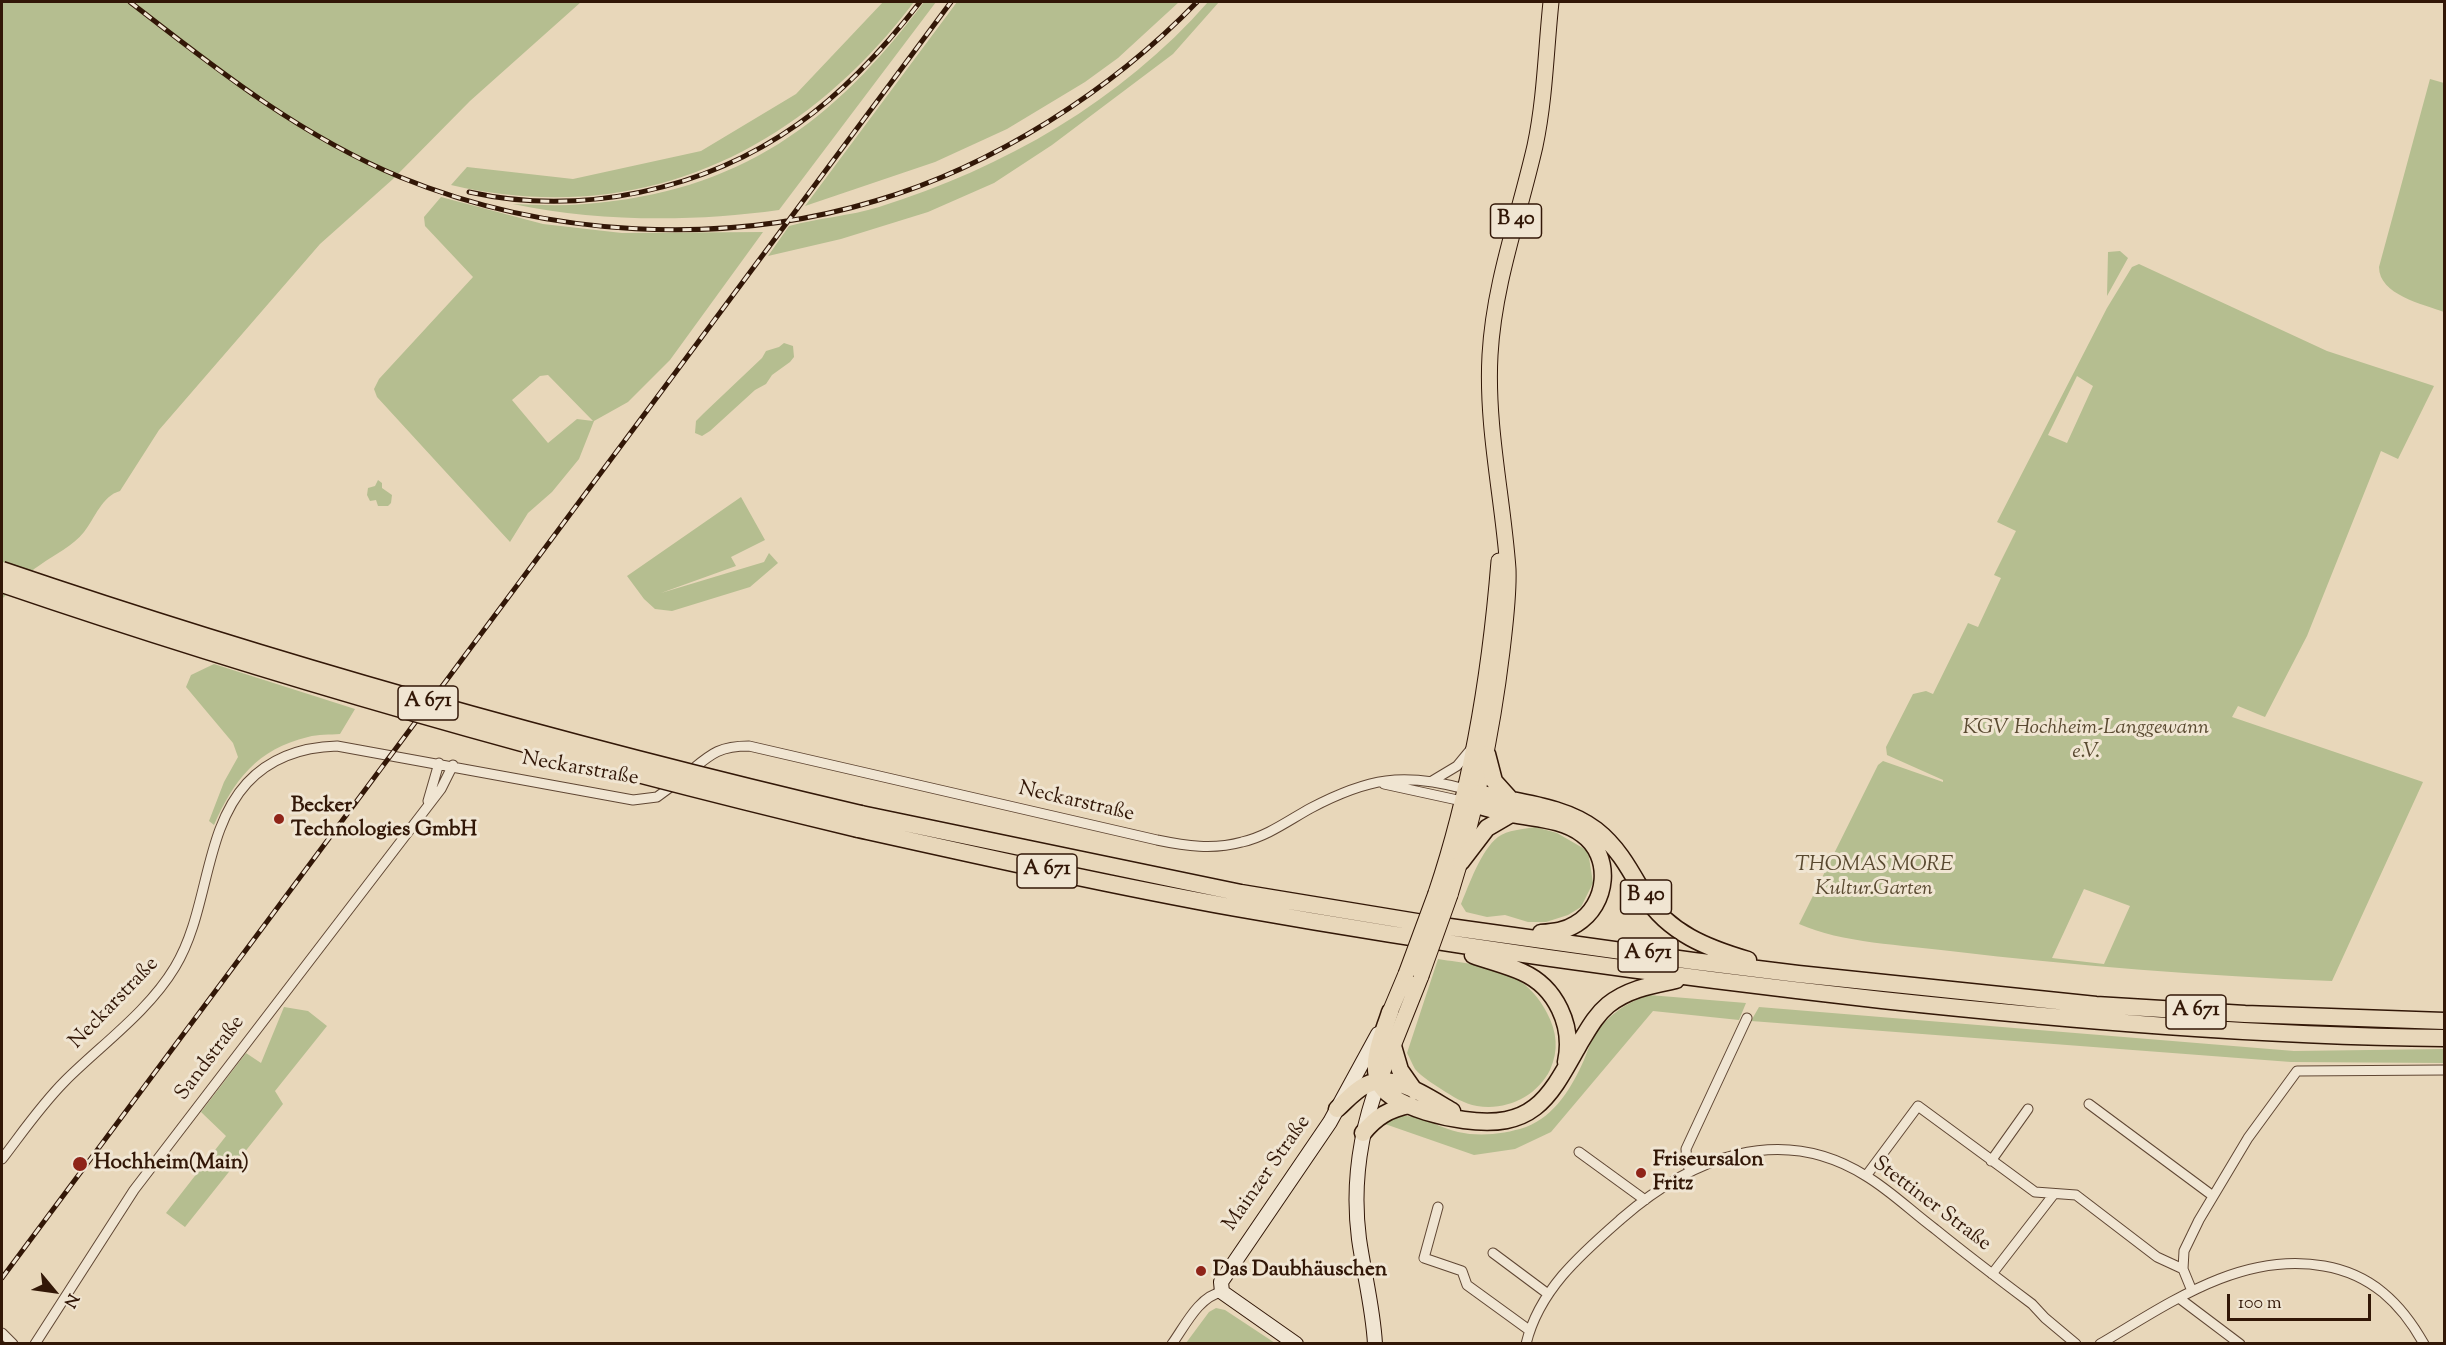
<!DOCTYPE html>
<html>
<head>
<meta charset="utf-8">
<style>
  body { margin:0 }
  #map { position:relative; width:2446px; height:1345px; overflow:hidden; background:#e8d7ba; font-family:"Sorts Mill Goudy",serif }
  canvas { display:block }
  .frame { position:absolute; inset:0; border:3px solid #321707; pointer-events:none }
  .north { position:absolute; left:24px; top:1261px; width:60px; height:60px; -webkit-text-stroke:4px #f0e5d2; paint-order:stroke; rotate:119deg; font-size:16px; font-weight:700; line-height:24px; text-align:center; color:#321707 }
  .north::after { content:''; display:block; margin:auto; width:21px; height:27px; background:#321707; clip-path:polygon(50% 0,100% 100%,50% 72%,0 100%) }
  .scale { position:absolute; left:2227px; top:1294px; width:144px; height:27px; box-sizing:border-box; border:3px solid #321707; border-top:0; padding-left:8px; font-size:18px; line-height:21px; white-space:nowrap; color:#321707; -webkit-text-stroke:4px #f0e5d2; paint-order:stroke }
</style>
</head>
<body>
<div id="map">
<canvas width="2446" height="1345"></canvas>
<div class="frame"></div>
<div class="north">N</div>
<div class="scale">100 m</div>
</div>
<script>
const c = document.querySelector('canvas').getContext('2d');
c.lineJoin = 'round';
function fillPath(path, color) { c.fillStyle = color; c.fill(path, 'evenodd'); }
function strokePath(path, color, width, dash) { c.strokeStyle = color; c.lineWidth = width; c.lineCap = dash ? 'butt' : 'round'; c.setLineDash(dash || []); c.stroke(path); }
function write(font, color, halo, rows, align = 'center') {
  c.font = font + ' "Sorts Mill Goudy",serif'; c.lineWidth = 6; c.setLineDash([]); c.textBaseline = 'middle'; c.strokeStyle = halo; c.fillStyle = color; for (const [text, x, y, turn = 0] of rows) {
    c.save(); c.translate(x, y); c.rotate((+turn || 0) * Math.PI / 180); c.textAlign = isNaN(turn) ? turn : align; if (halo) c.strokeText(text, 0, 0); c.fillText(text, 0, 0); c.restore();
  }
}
const green = new Path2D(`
  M2 2H581L470 101 393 179 320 244 159 430 120 491C102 496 95 518 84 532 73 546 55 554 40 565 26 574 14 587 2 599Z
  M883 2H914C800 152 640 229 451 185L467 167 573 179 701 151 796 94Z
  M924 2H936L779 210C693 222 599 222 513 204 537 205 561 206 585 204 740 192 833 123 924 2Z
  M957 2H1179L1118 58 1085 82 1007 129 935 162 805 206Z
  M1208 2H1219L1173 54 1052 145 994 183 928 212 841 239 768 256 789 226C818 218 850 216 879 207 1004 168 1121 101 1208 2Z
  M2430 79 2444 83V312C2423 304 2379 295 2379 267Z
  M441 197 543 224 622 233 763 232 670 360 628 402 594 421 579 459 552 492 528 513 510 542 377 397 374 389 379 379 473 277 425 226 424 217ZM548 375 593 421 577 419 548 443 512 400 540 376Z
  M2120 251 2128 258 2107 296 2108 252Z
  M2139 264 2327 351 2434 386 2398 459 2381 451 2307 636 2265 717 2238 706 2232 717 2423 782 2332 981C2204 976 2077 966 1950 951 1904 945 1841 943 1799 924L1878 765 1883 761 1943 782V780L1887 755 1886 747 1913 694 1926 691 1933 694 1968 623 1978 627 2001 578 1994 575 2016 531 1997 522 2107 308 2132 267ZM2077 376 2093 386 2067 443 2048 435ZM2084 889 2130 906 2104 964 2052 958Z
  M784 343 793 346 794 357 790 362 772 375 766 384 755 390 710 431 702 436 695 433 696 421 704 413 762 358 766 351 779 347Z
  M378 480 382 483V488L392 495 391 503 388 506H378L376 500 370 501 367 495 368 488 375 486Z
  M741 497 765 540 731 557 736 566 661 593 764 562 769 553 778 563 750 587 672 611 655 609 644 599 627 576Z
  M214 664 355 709 340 734C330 735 318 734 308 737 257 749 234 780 214 825L209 821 224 782 238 757 233 743 186 687 191 675Z
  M1535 827 1557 833 1588 851 1593 883 1581 907 1568 915 1546 922H1528L1505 915 1487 917 1466 912 1461 904C1469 885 1481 850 1498 837 1507 830 1524 829 1535 827Z
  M1438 959C1462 963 1492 965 1514 977 1528 985 1540 999 1547 1013 1557 1032 1559 1050 1550 1070 1537 1096 1507 1111 1477 1106 1464 1104 1452 1096 1441 1089 1432 1083 1422 1077 1415 1069 1412 1064 1410 1058 1407 1053Z
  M1649 995 1746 1003 1739 1020 1653 1011 1551 1132 1515 1149 1474 1155 1385 1124C1408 1104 1434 1127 1458 1132 1480 1137 1505 1134 1526 1127 1555 1116 1572 1087 1584 1060 1587 1053 1589 1045 1593 1039 1605 1016 1626 1003 1649 995Z
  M284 1007 308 1011 327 1026 275 1091 283 1104 185 1227 166 1213 226 1136 201 1112 246 1053 261 1063Z
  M1759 1007 2294 1051 2444 1049V1063L2291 1062 1751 1021Z
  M1216 1308 1225 1310 1275 1343H1186L1209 1312Z`);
const street = new Path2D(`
  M689 772C711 754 719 746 749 746L1157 840C1186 846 1213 850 1242 842 1268 836 1289 820 1311 808 1368 778 1403 772 1465 789
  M1432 781 1457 766 1471 749
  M1384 784 1462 801
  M428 801 439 763
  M2089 1104 2213 1196
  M1579 1152 1645 1200
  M2 1159C22 1133 41 1105 65 1081 101 1045 148 1012 175 967 209 911 203 831 247 783 271 757 303 747 337 746L633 800 657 797 676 783
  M1991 1161 2028 1109
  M1690 1171 1687 1163 1686 1149 1747 1018
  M1866 1176 1918 1106 2035 1192 2076 1195 2157 1257 2183 1269
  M1438 1207 1424 1258 1462 1271 1467 1285 1529 1330
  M1493 1253 1548 1294
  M1992 1274 2054 1194
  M2192 1291 2183 1269 2184 1251 2199 1220 2248 1138 2297 1071 2444 1070
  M2179 1298 2240 1344
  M2 1333 13 1344
  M35 1344 134 1190 441 789 453 765
  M1172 1344C1185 1326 1199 1296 1222 1292
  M1526 1344C1539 1290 1581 1254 1621 1219 1691 1158 1780 1122 1866 1176 1891 1191 1912 1212 1935 1229 1967 1255 2000 1280 2032 1304L2045 1318 2076 1344
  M2100 1344C2168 1304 2241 1251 2324 1266 2371 1274 2401 1303 2424 1344`);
const secondary = new Path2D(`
  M1296 1344 1222 1292 1221 1282 1330 1122 1378 1034
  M1375 1344C1373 1308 1364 1274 1359 1239 1352 1185 1360 1132 1379 1081`);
const primary = new Path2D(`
  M1436 893C1472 786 1490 673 1499 561
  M1450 895C1475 815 1492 734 1502 651 1505 624 1509 596 1508 569 1503 498 1486 427 1490 355 1494 283 1519 216 1535 146 1545 99 1546 49 1551 2
  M1390 1012 1406 974
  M1379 1081 1421 976`);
const highway = new Path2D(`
  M1487 754 1494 781 1512 801
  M1479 793C1518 803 1563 805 1596 830 1619 848 1631 872 1645 896 1669 933 1707 948 1748 960
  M1476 805C1488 808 1500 812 1512 814 1536 819 1562 819 1582 834 1613 856 1608 905 1576 924 1565 931 1554 932 1541 933
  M861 814 1241 893 1435 925 1693 961 1798 974 2096 1005 2245 1014 2444 1021
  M858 829C984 857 1109 885 1236 908 1450 946 1666 976 1882 1000 2069 1020 2256 1036 2444 1038
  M1461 862 1487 828 1511 814
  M1473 955C1489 961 1506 965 1522 972 1556 987 1574 1026 1566 1062
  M1390 1012C1382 1038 1362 1076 1391 1096 1410 1109 1441 1117 1464 1120 1536 1130 1550 1096 1581 1041 1589 1028 1596 1015 1608 1005 1628 989 1652 985 1676 980
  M1393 1046 1400 1070 1414 1090
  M1337 1109C1346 1101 1354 1091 1366 1085 1393 1071 1429 1098 1452 1111
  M1363 1133C1376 1117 1389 1109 1410 1105`);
const rail = new Path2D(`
  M130 2C215 68 299 135 400 177 547 237 722 247 875 201 994 166 1112 90 1197 2
  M469 192C581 217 705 190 798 124 845 91 885 47 920 2
  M2 1278 951 2`);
const primaryBridge = new Path2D(`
  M1406 974 1436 893
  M1421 976 1450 895`);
const highwayBridge = new Path2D(`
  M2 570C284 666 571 746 861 814
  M2 584C283 680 569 760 858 829`);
const markers = [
  [279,819,6,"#8f2418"],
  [80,1164,8,"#8f2418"],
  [1641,1173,6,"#8f2418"],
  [1201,1271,6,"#8f2418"]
];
const shields = [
  [1516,221,51],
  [428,703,60],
  [1047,871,60],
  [1646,897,51],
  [1648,955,60],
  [2196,1012,60]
];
const shieldNames = [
  ["B 40",1516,221],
  ["A 671",428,703],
  ["A 671",1047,871],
  ["B 40",1646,897],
  ["A 671",1648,955],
  ["A 671",2196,1012]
];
const parkNames = [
  ["KGV Hochheim-Langgewann",2086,729],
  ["e.V.",2086,753],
  ["THOMAS MORE",1874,866],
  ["Kultur.Garten",1874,890]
];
const streetNames = [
  ["Neckarstraße",580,770,10],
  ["Neckarstraße",1076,803,13],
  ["Neckarstraße",115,1004,-46],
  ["Sandstraße",211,1059,-53],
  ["Mainzer Straße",1268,1174,-55],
  ["Stettiner Straße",1931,1205,37]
];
const poiNames = [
  ["Becker",291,807],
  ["Technologies GmbH",291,831],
  ["Friseursalon",1653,1161],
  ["Fritz",1653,1185],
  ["Hochheim(Main)",94,1164],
  ["Das Daubhäuschen",1213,1271]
];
fillPath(green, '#b5be90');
strokePath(street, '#604734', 11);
strokePath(secondary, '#321707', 16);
strokePath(primary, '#321707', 17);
strokePath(highway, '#321707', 19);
strokePath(street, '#f0e5d2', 9);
strokePath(secondary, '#f0e5d2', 14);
strokePath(primary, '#e8d7ba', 15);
strokePath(highway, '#e8d7ba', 16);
strokePath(rail, '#321707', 5);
strokePath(rail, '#f0e5d2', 3, [9]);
strokePath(primaryBridge, '#321707', 17, []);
strokePath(highwayBridge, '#321707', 19, []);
strokePath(primaryBridge, '#e8d7ba', 15);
strokePath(highwayBridge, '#e8d7ba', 16);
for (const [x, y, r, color] of markers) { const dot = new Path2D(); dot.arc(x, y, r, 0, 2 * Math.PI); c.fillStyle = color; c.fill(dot); strokePath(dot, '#f0e5d2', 2); }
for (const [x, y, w] of shields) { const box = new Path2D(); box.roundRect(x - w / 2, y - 17, w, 34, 4.5); c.fillStyle = '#f0e5d2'; c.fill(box); strokePath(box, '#321707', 1.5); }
write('bold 20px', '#321707', null, shieldNames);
write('italic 21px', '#594930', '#f0e5d2', parkNames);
write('21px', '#321707', '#f0e5d2', streetNames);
write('bold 21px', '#321707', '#f0e5d2', poiNames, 'left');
</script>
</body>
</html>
